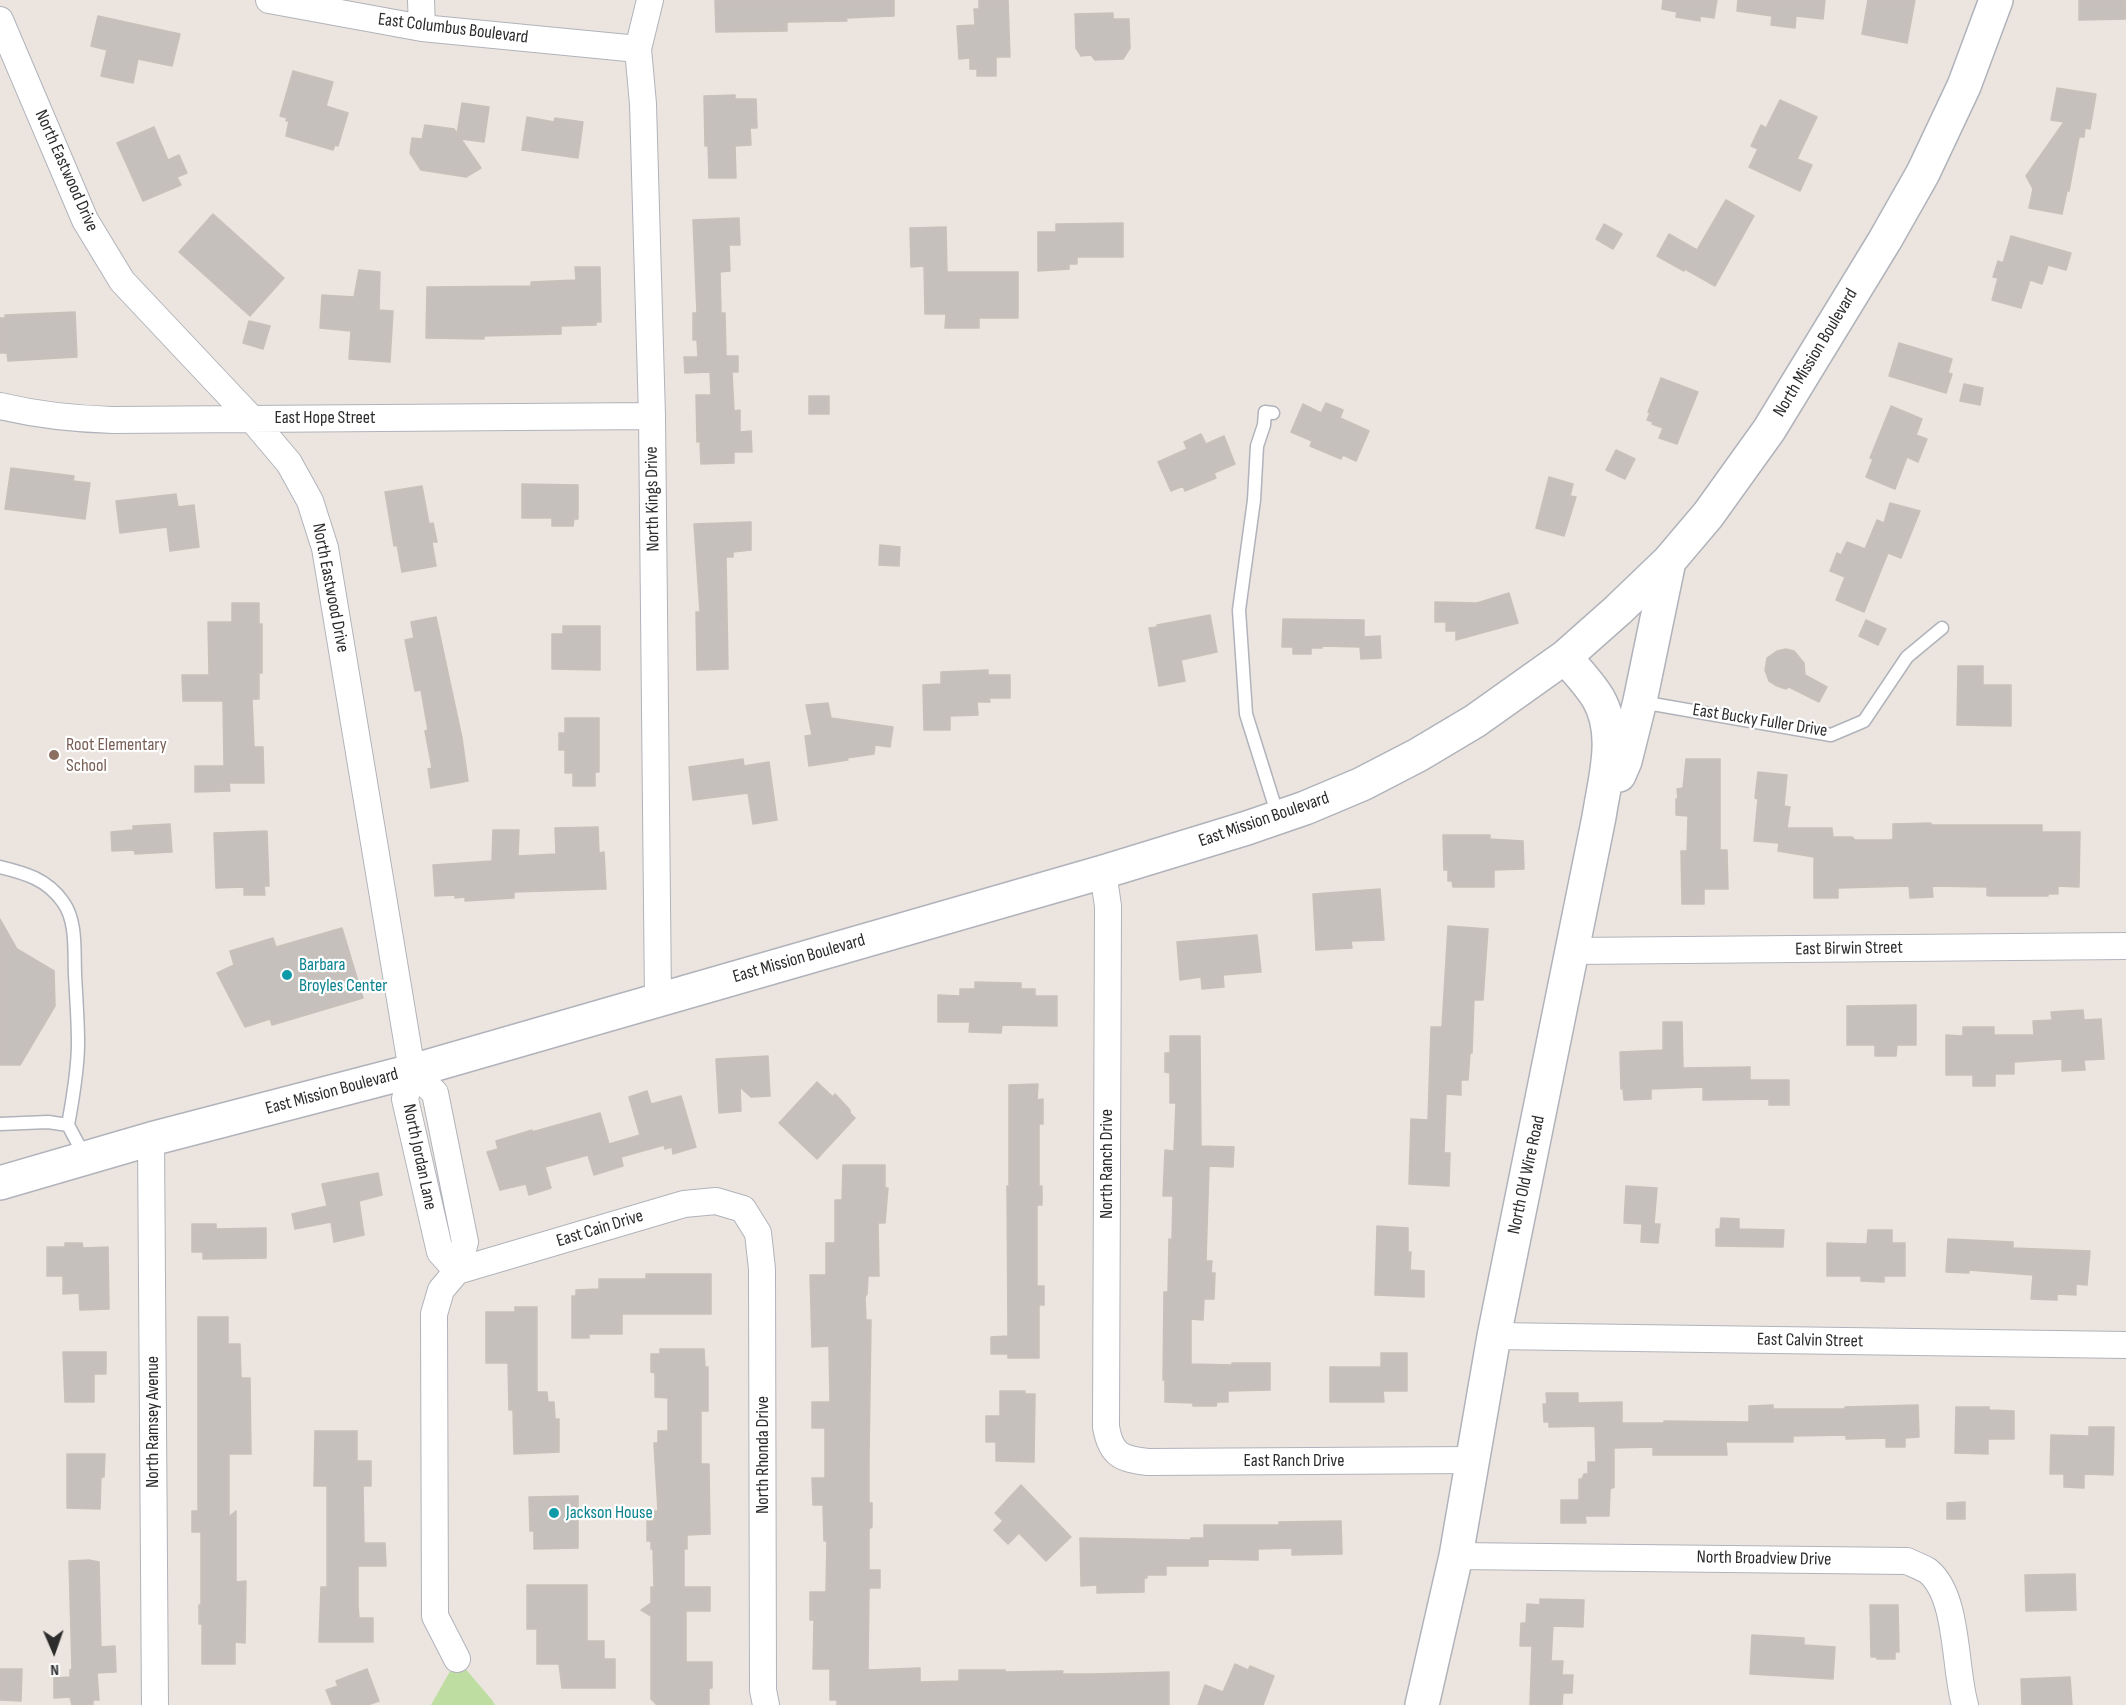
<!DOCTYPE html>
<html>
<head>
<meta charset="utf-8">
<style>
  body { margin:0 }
  #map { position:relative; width:2126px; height:1705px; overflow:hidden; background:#ece5df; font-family:"Sofia Sans Condensed",sans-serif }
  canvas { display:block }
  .north { position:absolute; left:24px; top:1621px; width:60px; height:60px; -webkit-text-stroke:4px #fff; paint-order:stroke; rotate:178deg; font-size:16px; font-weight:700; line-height:24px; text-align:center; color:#2c2c2c }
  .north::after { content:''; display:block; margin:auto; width:21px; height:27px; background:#2c2c2c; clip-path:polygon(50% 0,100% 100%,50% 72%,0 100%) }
</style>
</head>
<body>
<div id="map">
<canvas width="2126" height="1705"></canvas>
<div class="north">N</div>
</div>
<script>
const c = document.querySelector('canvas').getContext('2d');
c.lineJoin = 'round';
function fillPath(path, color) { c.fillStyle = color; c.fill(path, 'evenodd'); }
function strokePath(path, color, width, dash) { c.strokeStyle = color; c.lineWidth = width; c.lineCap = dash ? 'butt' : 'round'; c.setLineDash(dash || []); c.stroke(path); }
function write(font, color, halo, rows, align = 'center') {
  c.font = font + ' "Sofia Sans Condensed",sans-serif'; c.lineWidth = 4.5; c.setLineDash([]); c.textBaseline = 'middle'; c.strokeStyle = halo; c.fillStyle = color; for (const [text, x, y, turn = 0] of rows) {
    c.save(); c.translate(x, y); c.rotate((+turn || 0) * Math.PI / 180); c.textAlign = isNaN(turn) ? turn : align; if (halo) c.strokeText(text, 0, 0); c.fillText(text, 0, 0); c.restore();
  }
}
const green = new Path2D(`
  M457 1659 492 1700 495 1705H431Z`);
const building = new Path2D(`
  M715 0H894V16L846 18 847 21 787 22V31L716 32Z
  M979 0H1008L1010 57H996V76H977V69H970V58L959 59 957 26 975 25 974 9H979Z
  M1663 0H1717L1714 18 1700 16V21L1676 17 1677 12 1662 9Z
  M1738 0H1825L1823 19 1796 16 1795 28 1771 25 1772 16 1737 11Z
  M1868 0H1915L1907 43 1862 34Z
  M2079 0H2126V19L2079 20Z
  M1113 13V19H1129L1130 48 1123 59 1095 60 1091 55 1081 56 1076 48 1075 14Z
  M98 16 180 34 172 66 138 59 133 83 101 76 107 50 91 46Z
  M293 71 333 82 326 106 348 113 338 146 335 145 333 150 286 136 289 121H286L287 118 280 116Z
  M2057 88 2096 94 2090 129 2085 128 2084 137H2079L2069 191H2067L2062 214 2029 208 2033 189 2026 176 2064 122 2051 120Z
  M735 95V99H756L757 128H750L751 145 735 146 736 178H709L708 146H705L704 96Z
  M1780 100 1817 117 1797 159 1812 165 1800 191 1749 167 1758 149 1751 146 1761 125 1766 128Z
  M462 103 489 107 484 142 461 139 481 168 466 177 421 170 410 153 412 138 422 139 425 125 454 129 457 134Z
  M527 117 554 122 555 118 583 122 578 158 522 150Z
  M154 127 168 160 179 155 187 173 177 177 181 185 143 201 117 143Z
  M1726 200 1754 216 1715 286 1685 269 1684 271 1657 256 1669 234 1697 250Z
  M213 214 284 278 250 316 179 252Z
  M739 218 740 245H729L730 271 720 272 721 313H725L726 356H738V372H732L734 411 740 410V432L751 431 752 452H734V463L701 464 700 441 697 442 696 395H711L710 372 685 373 684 357H698L697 340H693V313H697L693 220Z
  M1123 223V257H1077V264H1069V269L1038 271V232H1056V224Z
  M1604 224 1622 234 1613 249 1596 239Z
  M946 227 947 272H1018V318H979V328H945L946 314H925L924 266 911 267 910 228Z
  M2011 236 2071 253 2066 270 2048 265 2042 284 2030 280 2021 308 1992 300 1998 278 1993 277 1998 261 2003 263Z
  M575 267H600L601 322H596V325L561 326V334L484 336V339L426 338 427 287 531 286V282L576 280Z
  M359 270 380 272 379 310 393 311 390 362 349 359 351 331 320 328 322 295 354 297Z
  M75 312 77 357 8 361 7 353H0V318H5V315Z
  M249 321 270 326 263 349 243 343Z
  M1899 343 1952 359 1948 373 1952 374 1946 393 1889 376Z
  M1661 378 1698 392 1677 444 1659 438 1663 428 1652 424 1653 422 1647 420 1650 413 1648 412Z
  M1964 384 1983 388 1980 405 1960 401Z
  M809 396H829V414H809Z
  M1326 403 1343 410 1340 418 1369 431 1356 461 1343 455 1341 459 1310 446 1312 441 1291 432 1303 404 1321 413Z
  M1891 406 1922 419 1916 435 1927 439 1918 462 1907 457 1895 489 1866 477 1873 459 1870 458Z
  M1201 434 1206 444 1224 436 1235 464 1214 473 1216 478 1185 491 1183 486 1171 491 1158 462 1187 449 1184 442Z
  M1616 450 1635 459 1625 479 1606 470Z
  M11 468 74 476 73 481 90 483 85 519 5 509Z
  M1549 477 1573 484 1570 496 1576 497 1564 536 1536 528Z
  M522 484 578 485V519H574L573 526H552V518H522Z
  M422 486 429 524 433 523 437 542H432L436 566 402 572 397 545 394 546 385 492Z
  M176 494 178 507 194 505 199 547 170 551 167 527 120 533 116 501Z
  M1890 503 1920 511 1901 558 1888 553 1864 612 1836 600 1845 577 1830 571 1837 553 1841 555 1847 542 1865 549 1877 520 1884 523Z
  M751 522V550L733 552V557H726L728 669 697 670 696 612H700L694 524Z
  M880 545 900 547 899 566 879 565Z
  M1509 593 1518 623 1456 640V631H1446V622H1435V602L1477 603Z
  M232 603H259V624H262V673H259V699H252L254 747H263L264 783H229L230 791 195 792V766H224L223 701H183L182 675H209L208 622H232Z
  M1210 615 1217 652 1181 660 1185 681 1159 686 1149 628 1157 627V625Z
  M436 617 462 738 468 781 431 788 428 769 432 768 425 731 428 730 421 690 415 691 405 640 414 638 411 622Z
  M1283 619 1364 620V637L1380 636 1381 658 1361 659 1360 647 1322 646V648H1311V654H1293V647H1282Z
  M1866 620 1886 629 1878 645 1859 636Z
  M563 626H600V670L552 669V634H563Z
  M1786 649 1794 651 1804 663 1805 675 1827 687 1819 702 1789 687 1786 689 1777 686 1769 681 1765 670 1767 658 1777 651Z
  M1958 666H1983V685H2011V726L1957 725Z
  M988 670V675H1010V698H989L990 702H977L978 715 950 716V730H924L923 685 941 684V672Z
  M828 703 831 718 893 727 890 747 875 745 874 754 847 758 848 760 809 766 805 736 812 735 806 705Z
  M565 718H599V772H595V786H573V773H565V750H559V733H565Z
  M743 759 744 766 769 762 777 820 753 824 748 793 693 800 689 767Z
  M1686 759H1720V850H1727L1728 889H1704V904H1682L1681 851H1687L1688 816 1676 815V799H1678L1677 789 1683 788Z
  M1758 772 1787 775 1784 806 1790 807 1787 828H1832L1833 837H1852L1855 840H1890L1893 839V824L1931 823V825H2042V832H2080L2079 887 2058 886V894H2048V896H1989L1987 895V887L1932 886 1933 897 1910 898 1909 886 1838 888V898H1814V857L1778 851 1779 843 1754 841 1758 799 1755 798Z
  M170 824 172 852 135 854 134 850 112 851 111 832 133 830V826Z
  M598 827 599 853 604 852 606 889 514 892V898L465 901V897L455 898V895L435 896 433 865 492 861 493 830H519L518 856 556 854 555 828Z
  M267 831 269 886H264L265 895H244V887L216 888 214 833Z
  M1443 835H1490V839L1523 841 1524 869 1494 870V887H1453L1452 881H1448V870H1444Z
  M1380 889 1384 940 1351 941 1352 948 1316 950 1313 894Z
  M0 919 17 949 54 971 55 1006 20 1065H0Z
  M1448 926 1488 929 1483 1000H1474L1472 1053H1470L1468 1080H1461V1095L1446 1094 1444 1153H1450L1449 1186 1409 1184 1411 1119 1428 1120 1431 1027H1442Z
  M342 928 363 998 272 1025 270 1019 245 1027 217 973 234 965 230 951 273 938 276 947Z
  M1257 935 1261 972 1223 975 1224 987 1202 989 1201 977 1180 980 1177 942Z
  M975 982 1021 983V989H1035V996H1057V1026L1002 1025 1001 1033 969 1032 970 1022H938V995L960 996V989H975Z
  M1916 1005V1045H1897L1896 1056H1875V1045H1847V1006Z
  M2083 1010 2084 1020 2101 1019 2104 1059 2084 1060 2085 1070 2062 1071V1059L2014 1062V1074H1995V1086H1973V1075H1946V1035L1963 1036V1027H1994V1035H2034L2033 1021 2052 1020 2051 1012Z
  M1663 1022H1682L1683 1068 1750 1067V1080H1789V1105H1769V1099L1703 1100V1087L1651 1089V1099L1624 1100 1623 1089H1621L1620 1052 1663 1050Z
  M1170 1036H1200L1201 1146 1234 1147 1233 1167 1209 1166 1206 1261H1212L1211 1273H1215L1214 1299H1204L1203 1320 1191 1319V1364L1232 1365V1363H1270V1390L1228 1391V1402H1217L1216 1406H1193V1403L1165 1402V1380H1163L1164 1292H1168L1169 1239 1172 1240 1173 1196H1163L1165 1150 1174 1151 1176 1103H1170V1073L1165 1072V1053H1170Z
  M768 1056 770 1096 751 1097 740 1087 741 1111 719 1113 716 1059Z
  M817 1082 833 1097 835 1094 850 1110V1113L855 1118 817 1159 779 1123Z
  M1038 1084 1037 1100 1043 1099V1124H1039V1186H1042V1205H1037V1286H1044V1305H1039V1358H1008V1354H991V1337L1008 1336 1007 1186H1009V1085Z
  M647 1091 651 1104 681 1096 696 1147 673 1154 672 1147 665 1149 664 1145 621 1157 623 1166 594 1175 588 1155 545 1167 551 1188 529 1195 526 1184 500 1190 487 1152 498 1149 496 1141 532 1130V1132L600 1113 609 1144 640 1135 629 1097Z
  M843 1165H885V1188H888L885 1223H878L879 1276H868L867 1294 865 1297 866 1320H871L869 1458V1503H872V1527L869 1529V1570H880V1588H869L868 1670 920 1668V1682L959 1681V1670H1005V1672L1063 1671 1062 1674H1092L1169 1672V1705H837V1700H830V1669H813L814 1620H810V1592H826L827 1541H824L823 1505H813L812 1478H825V1428H812V1402H830L829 1346 812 1347 810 1275H826V1243H835V1200H842Z
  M378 1173 382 1195 359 1201 364 1235 334 1242 331 1222 295 1229 292 1214 327 1206 322 1184Z
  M1626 1186 1657 1188 1654 1224H1660L1658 1243 1641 1242 1642 1224 1624 1223Z
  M1721 1218 1739 1219V1229L1784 1230 1783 1247 1716 1246V1229H1720Z
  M192 1224H216V1229L266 1228V1258L203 1259V1252H192Z
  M1377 1226 1408 1228V1252H1411L1410 1270 1424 1271V1297L1375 1295Z
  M1868 1230H1892V1243H1905V1276H1884V1282L1861 1281V1276H1827V1243L1867 1244Z
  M1948 1239 2013 1242V1248L2090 1251 2087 1285 2076 1284V1295L2057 1294V1300L2031 1299 2033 1275 1969 1270V1273L1946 1272Z
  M65 1243H82L83 1248 108 1247 109 1309 80 1310 79 1293 63 1294V1276H47V1247H65Z
  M646 1274H711V1314H622V1334H589V1338H572V1296H576V1290L599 1289V1279H646Z
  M515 1307H537V1392H547L548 1402H554L555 1419H559V1452L514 1454 513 1410H509L508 1363H486V1312H515Z
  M198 1317H228V1344H240L241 1378H250L251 1454H229V1517L236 1511V1582L246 1581 245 1643 235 1642V1664H202V1624H199V1605H201V1532H192V1511H198Z
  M660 1349H704L705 1367H708V1411H701V1464H709L710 1534 687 1535V1549H684V1587H710V1611H686V1662H712V1688H709V1705H657L651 1699V1616L641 1610 651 1603V1587H654L653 1549H651V1541H647V1521H654V1511H658L654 1443H658V1431H668V1398L655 1397V1373L651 1372V1354H660Z
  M63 1352H106V1374H94V1402H65Z
  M1381 1353H1407V1391H1383L1384 1402H1330V1367H1381Z
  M1000 1391H1025V1394H1035L1034 1462 996 1461V1442H986V1416H1000Z
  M1546 1393H1578V1403L1622 1402V1423H1664V1421L1749 1422V1406L1773 1405V1409H1845V1407L1918 1405 1919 1437 1905 1438V1447H1886V1438L1846 1439V1435L1793 1436V1442H1726L1727 1455H1653V1447L1614 1448V1487L1610 1489 1609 1516H1585L1586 1523H1561V1500H1579V1479H1582L1584 1474H1588V1462H1596L1595 1426 1549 1427V1422H1544L1543 1404H1547Z
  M1956 1407H1989V1410L2014 1411V1439H1988V1454L1955 1453Z
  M2089 1427H2114L2113 1475 2084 1474V1488L2064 1487V1474H2050L2051 1435 2089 1436Z
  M315 1431H357V1461H371V1486H363L364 1543H385L386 1566H358V1606L359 1618H373V1642H319L321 1587H327V1486H314Z
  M67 1454H105L104 1477H101L100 1509 67 1508Z
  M1021 1485 1071 1537 1046 1561 1019 1533 1008 1544 994 1530 1003 1521 995 1513Z
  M578 1496V1548L534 1549V1531H530L529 1497Z
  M1965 1502V1519H1947V1503Z
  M1341 1521 1342 1554 1292 1555V1548L1258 1549V1560L1208 1559V1566H1166V1575H1147V1578H1144V1592L1097 1593V1585L1081 1586 1080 1538 1190 1540 1191 1538H1204V1525H1279V1522Z
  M89 1560 99 1562 101 1647 115 1646 116 1672 97 1673 99 1700H93V1705H72L70 1697 54 1698V1678L70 1677V1670L72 1669 69 1561Z
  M2075 1574 2076 1610 2026 1611 2025 1575Z
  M527 1585H587V1641H604V1659H615V1688H562L559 1664H537V1629H527Z
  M1540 1599 1584 1600 1583 1627 1553 1626 1551 1661H1563L1562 1675H1573L1572 1693H1563L1562 1705H1530L1532 1646H1520L1521 1623H1526L1527 1604 1540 1605Z
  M1870 1605H1898L1899 1652H1895V1659H1877V1657H1871Z
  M1752 1635 1804 1638V1645L1835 1647 1833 1679 1750 1674Z
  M1235 1664 1248 1670 1250 1666 1274 1676 1263 1705H1198L1205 1685 1223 1692Z
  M0 1669H22L21 1701 0 1700Z
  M367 1669 379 1701 368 1705H332L326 1690 338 1686 336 1681Z
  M2070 1677 2072 1705H2022L2021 1679Z`);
const lane = new Path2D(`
  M1273 413 1265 412 1264 425 1257 446 1254 500 1239 610 1246 714 1278 816
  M1641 702 1831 735 1864 721 1907 657 1942 628
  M0 867C25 873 47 879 63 902 77 921 74 951 75 974 76 996 78 1020 78 1043 78 1070 73 1098 68 1125
  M0 1124 48 1122 68 1125 85 1157`);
const street = new Path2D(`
  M269 0 422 28 638 49
  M421 0 422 28
  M650 0 638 49 643 104 652 416 658 1000
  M0 20 85 220 122 281 251 418 289 463 310 501 325 548 412 1071 405 1099 440 1252 457 1271
  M0 406C38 415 74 419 113 420L652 416
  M1103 872 1108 906 1106 1427C1111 1455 1121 1459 1148 1462L1473 1460
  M1573 951 2126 946
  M412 1071 435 1093 465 1242 457 1271 441 1290 434 1314 435 1616 457 1659
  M151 1139 155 1705
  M457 1271 684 1204 716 1201 743 1209 758 1233 762 1269 763 1690 766 1705
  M1494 1336 2126 1345
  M1456 1556 1907 1561C1913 1564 1922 1567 1928 1571 1959 1596 1954 1668 1965 1705`);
const secondary = new Path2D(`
  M1619 775 1625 761 1640 701 1669 561
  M0 1183 151 1139 412 1071 1103 872 1247 828 1305 808 1362 784 1418 755 1475 721 1565 657 1618 610 1669 561 1708 515 1769 430 1885 240 1923 173 1964 86 1996 0
  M1422 1705 1456 1556 1494 1336 1599 817C1605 778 1619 734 1598 698 1589 683 1576 670 1565 657`);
const markers = [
  [54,755,6,"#8d6e63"],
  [287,975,6,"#0f9aa8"],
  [554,1513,6,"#0f9aa8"]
];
const streetNames = [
  ["East Columbus Boulevard",453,29,7],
  ["North Eastwood Drive",66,171,66],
  ["North Mission Boulevard",1816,353,-59],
  ["East Hope Street",325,418],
  ["North Kings Drive",653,499,-91],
  ["North Eastwood Drive",330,588,79],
  ["East Bucky Fuller Drive",1760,721,9],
  ["East Mission Boulevard",1264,820,-19],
  ["East Birwin Street",1849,949,-1],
  ["East Mission Boulevard",799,959,-16],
  ["East Mission Boulevard",332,1092,-15],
  ["North Jordan Lane",419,1157,78],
  ["North Ranch Drive",1107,1164,-90],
  ["North Old Wire Road",1527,1175,-78],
  ["East Cain Drive",600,1229,-17],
  ["East Calvin Street",1810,1341,1],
  ["North Ramsey Avenue",153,1422,-90],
  ["North Rhonda Drive",763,1455,-90],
  ["East Ranch Drive",1294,1461],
  ["North Broadview Drive",1764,1559,1]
];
const educationNames = [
  ["Root Elementary",66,745],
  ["School",66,766]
];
const cultureNames = [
  ["Barbara",299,965],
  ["Broyles Center",299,986],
  ["Jackson House",566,1513]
];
fillPath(green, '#bddda1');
fillPath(building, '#c5c0bb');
strokePath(building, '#c7c1b9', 1.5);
strokePath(lane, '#b0b3bb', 15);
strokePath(street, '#b0b3bb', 28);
strokePath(secondary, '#b0b3bb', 36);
strokePath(lane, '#fff', 12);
strokePath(street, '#fff', 26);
strokePath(secondary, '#fff', 33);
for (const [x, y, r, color] of markers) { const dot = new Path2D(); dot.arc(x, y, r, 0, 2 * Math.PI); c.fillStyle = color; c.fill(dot); strokePath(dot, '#fff', 2); }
write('18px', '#2c2c2c', '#fff', streetNames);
write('18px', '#785e54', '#fff', educationNames, 'left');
write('18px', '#0d838f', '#fff', cultureNames, 'left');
</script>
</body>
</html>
